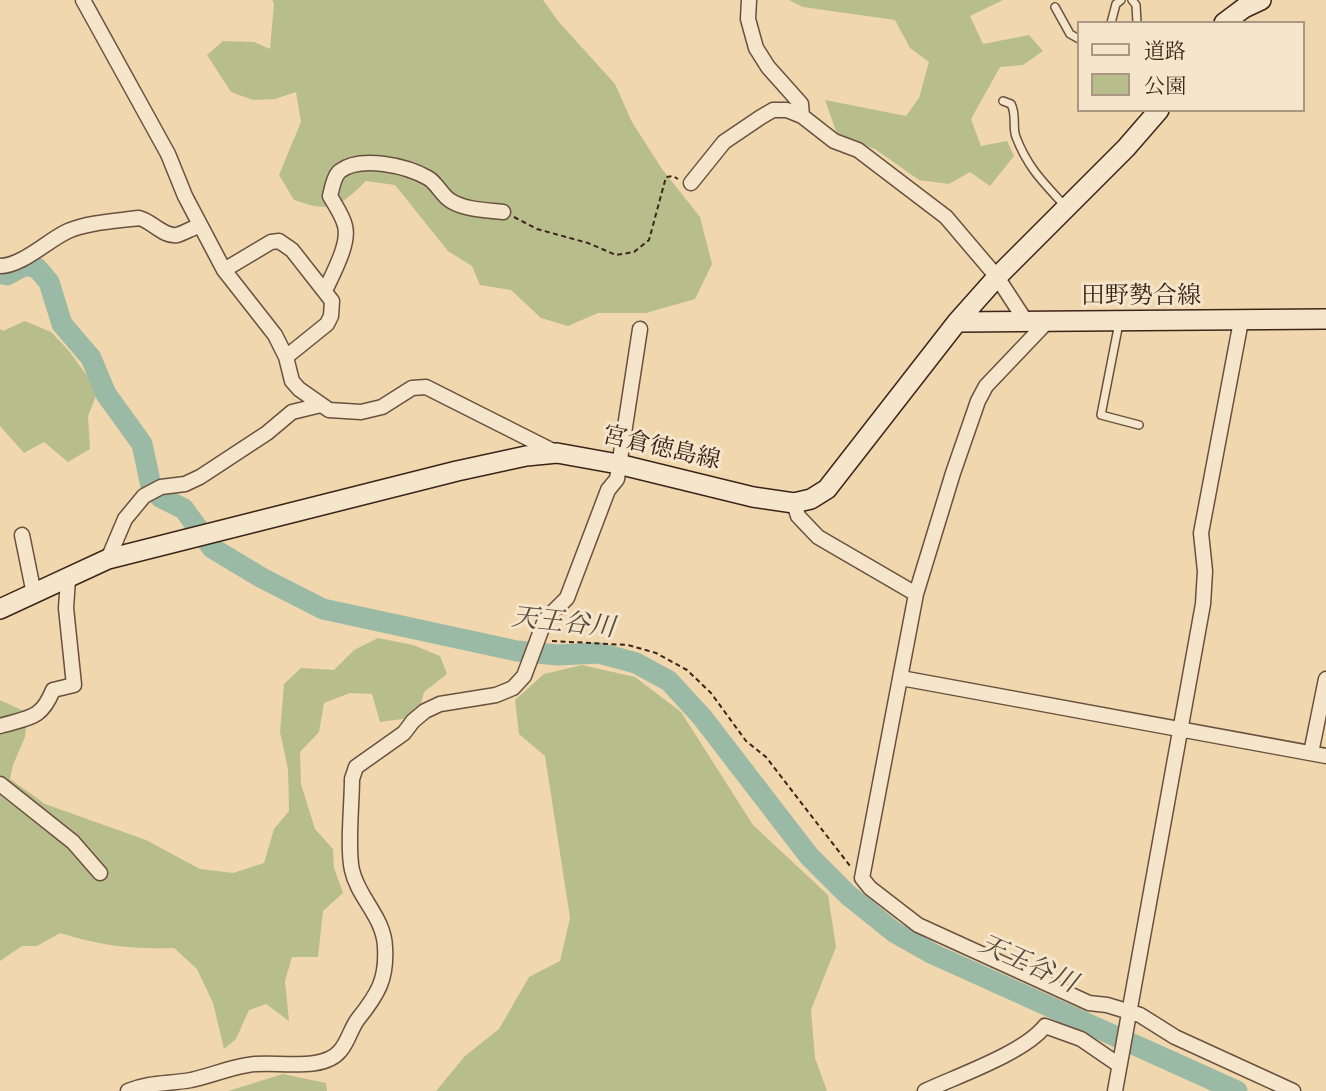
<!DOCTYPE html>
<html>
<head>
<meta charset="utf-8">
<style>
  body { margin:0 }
  #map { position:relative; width:1326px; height:1091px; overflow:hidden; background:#f0d7ad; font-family:"IM FELL English","Noto Serif JP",serif }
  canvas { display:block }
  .legend { position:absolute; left:1077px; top:21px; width:228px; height:91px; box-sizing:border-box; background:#f5e5ca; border:2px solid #ab9884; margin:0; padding:9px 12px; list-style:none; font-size:21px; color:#3c241a }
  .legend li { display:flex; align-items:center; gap:14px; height:35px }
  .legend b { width:35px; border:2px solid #ab9884 }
</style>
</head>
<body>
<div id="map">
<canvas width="1326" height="1091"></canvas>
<ul class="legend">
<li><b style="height:9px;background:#f5e5ca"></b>道路</li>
<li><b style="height:19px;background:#b8be8b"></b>公園</li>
</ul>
</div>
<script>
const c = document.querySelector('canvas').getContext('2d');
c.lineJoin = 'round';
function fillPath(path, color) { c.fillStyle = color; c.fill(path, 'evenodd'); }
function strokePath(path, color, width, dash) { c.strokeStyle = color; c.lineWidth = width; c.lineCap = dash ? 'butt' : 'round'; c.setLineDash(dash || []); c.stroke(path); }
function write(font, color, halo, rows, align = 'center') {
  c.font = font + ' "IM FELL English","Noto Serif JP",serif'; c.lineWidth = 6; c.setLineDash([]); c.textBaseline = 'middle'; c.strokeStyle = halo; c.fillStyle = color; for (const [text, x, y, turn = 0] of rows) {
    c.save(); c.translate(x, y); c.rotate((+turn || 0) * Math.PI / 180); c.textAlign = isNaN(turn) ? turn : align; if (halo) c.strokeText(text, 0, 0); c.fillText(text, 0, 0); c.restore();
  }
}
const green = new Path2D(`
  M272 0H543L558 21 615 84 632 122 662 169 700 217 712 264 695 299 646 313H598L568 326 541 318 511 290 480 285 472 266 448 251 395 185 366 181C338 208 332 213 294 200L279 175 301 122 296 92 275 99 253 100 231 92 207 55 223 41 254 42 270 49 274 3Z
  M789 0H1003L970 16 983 44 1029 35 1043 51 1023 65 1000 67 971 119 981 146 1007 141 1014 156 990 186 970 172 949 184 919 180 875 149 837 134 825 100 906 116 919 98 929 62 910 48 895 20 803 7Z
  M25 321 51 332 69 351 98 391 88 416 90 449 68 462 44 442 24 453 0 426V329L3 331Z
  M378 638 413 645 440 656 447 674 424 692 417 717 380 722 372 694 350 693 324 703 319 732 300 752 301 784 315 829 333 849 334 868 343 893 323 911 318 957H292L285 981 289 1021 266 1004 249 1010 236 1039 224 1049 213 1003 197 969 174 948C129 949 103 946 60 933L37 946H22L0 961V700L28 713 25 737 13 765 10 779 45 804 146 840 200 869 233 873 264 863 274 829 289 811 288 769 280 732 284 684 301 668 334 670 354 650Z
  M582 665 635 677 681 712 753 825 828 895 836 947 811 1010 815 1058 827 1091H436L465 1056 499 1029 529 977 560 961 570 918 545 756 519 734 515 700 544 674Z
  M283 1074 326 1083 327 1091H228Z`);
const river = new Path2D(`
  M0 273 7 275 25 265 37 268 49 282 62 324 91 358 106 394 142 444 151 486 160 497 184 509 212 548 262 578 323 609 517 651 558 655 599 653 636 663 669 681 702 717 809 856 848 895 894 932 933 954 1237 1091`);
const path = new Path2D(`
  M514 217 537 229 588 243 616 255 634 252 649 240 666 177 673 176 678 179
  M552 641 628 645 656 653 687 670 711 693 746 741 766 757 850 866`);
const lane = new Path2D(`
  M1132 0 1136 5 1137 23
  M1055 7 1070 34 1079 39
  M1111 23 1116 4 1121 0
  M1003 101 1011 104C1017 115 1012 127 1016 137 1028 168 1043 182 1065 206
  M1119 323 1101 415 1139 425`);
const street = new Path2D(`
  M83 0 168 154 185 196 224 270 275 335 286 357 292 381 299 389 329 410 361 412 382 407 412 388 426 387 557 453
  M749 0 748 19 756 48 768 67 801 104 802 116
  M691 183 724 142 761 117 773 110H787L802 116 834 141 858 150 946 217 997 277 1027 323
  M0 266C22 266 48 240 68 231 89 222 117 221 139 218 152 221 163 237 177 235 184 233 192 228 199 226
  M224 270 271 242 279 241 292 250 332 301 331 316 327 324 286 357
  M325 291C332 275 350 244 345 226 343 216 335 205 330 196 332 188 334 176 340 171 361 155 407 166 428 178 437 183 442 196 451 201 466 210 486 210 503 212
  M1046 323 986 386 978 401 953 473 916 594 862 878 870 888 918 925 1089 1003 1107 1005 1140 1015 1175 1037 1293 1091
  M794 503 798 516 818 537 916 594
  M22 535 34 594
  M108 559 125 519 144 496 161 487 185 484 200 477 267 433 292 412 321 405
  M901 678 1326 756
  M0 726C29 717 41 720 53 690L74 685 66 608 68 579
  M1311 753 1326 679
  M0 784 73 842 100 873
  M128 1091C149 1082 169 1084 191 1080 210 1076 228 1068 248 1065 273 1060 322 1073 340 1051 348 1042 351 1028 358 1019 378 994 387 979 385 947 384 917 358 898 352 870 347 848 352 804 352 779L356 767 404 733 413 721 425 711 440 704 496 695 513 688 524 676 545 620 567 598 608 490 617 479 640 329
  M925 1091C957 1076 1024 1053 1045 1026L1081 1039 1119 1065
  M1115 1091 1203 604 1205 571 1201 533 1241 321`);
const secondary = new Path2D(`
  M1224 23 1244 8 1261 0
  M957 322 1326 319
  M0 609 108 559 457 471 526 456 557 453 618 464 753 497 794 503 811 499 827 489 957 322 997 277 1126 148 1159 110`);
const streetNames = [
  ["田野勢合線",1141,298],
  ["宮倉徳島線",661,450,13]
];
const waterNames = [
  ["天王谷川",563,625,6],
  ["天王谷川",1027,966,24]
];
fillPath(green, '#b8be8b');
strokePath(river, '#9bbaa5', 21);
strokePath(lane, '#69513f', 10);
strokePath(street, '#69513f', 17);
strokePath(secondary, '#3c241a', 22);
strokePath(path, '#3c241a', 2, [5, 3.5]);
strokePath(lane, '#f5e5ca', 7);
strokePath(street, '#f5e5ca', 14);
strokePath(secondary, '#f5e5ca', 19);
write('24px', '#3c241a', '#f5e5ca', streetNames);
write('italic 26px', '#544a3d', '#f5e5ca', waterNames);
</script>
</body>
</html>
